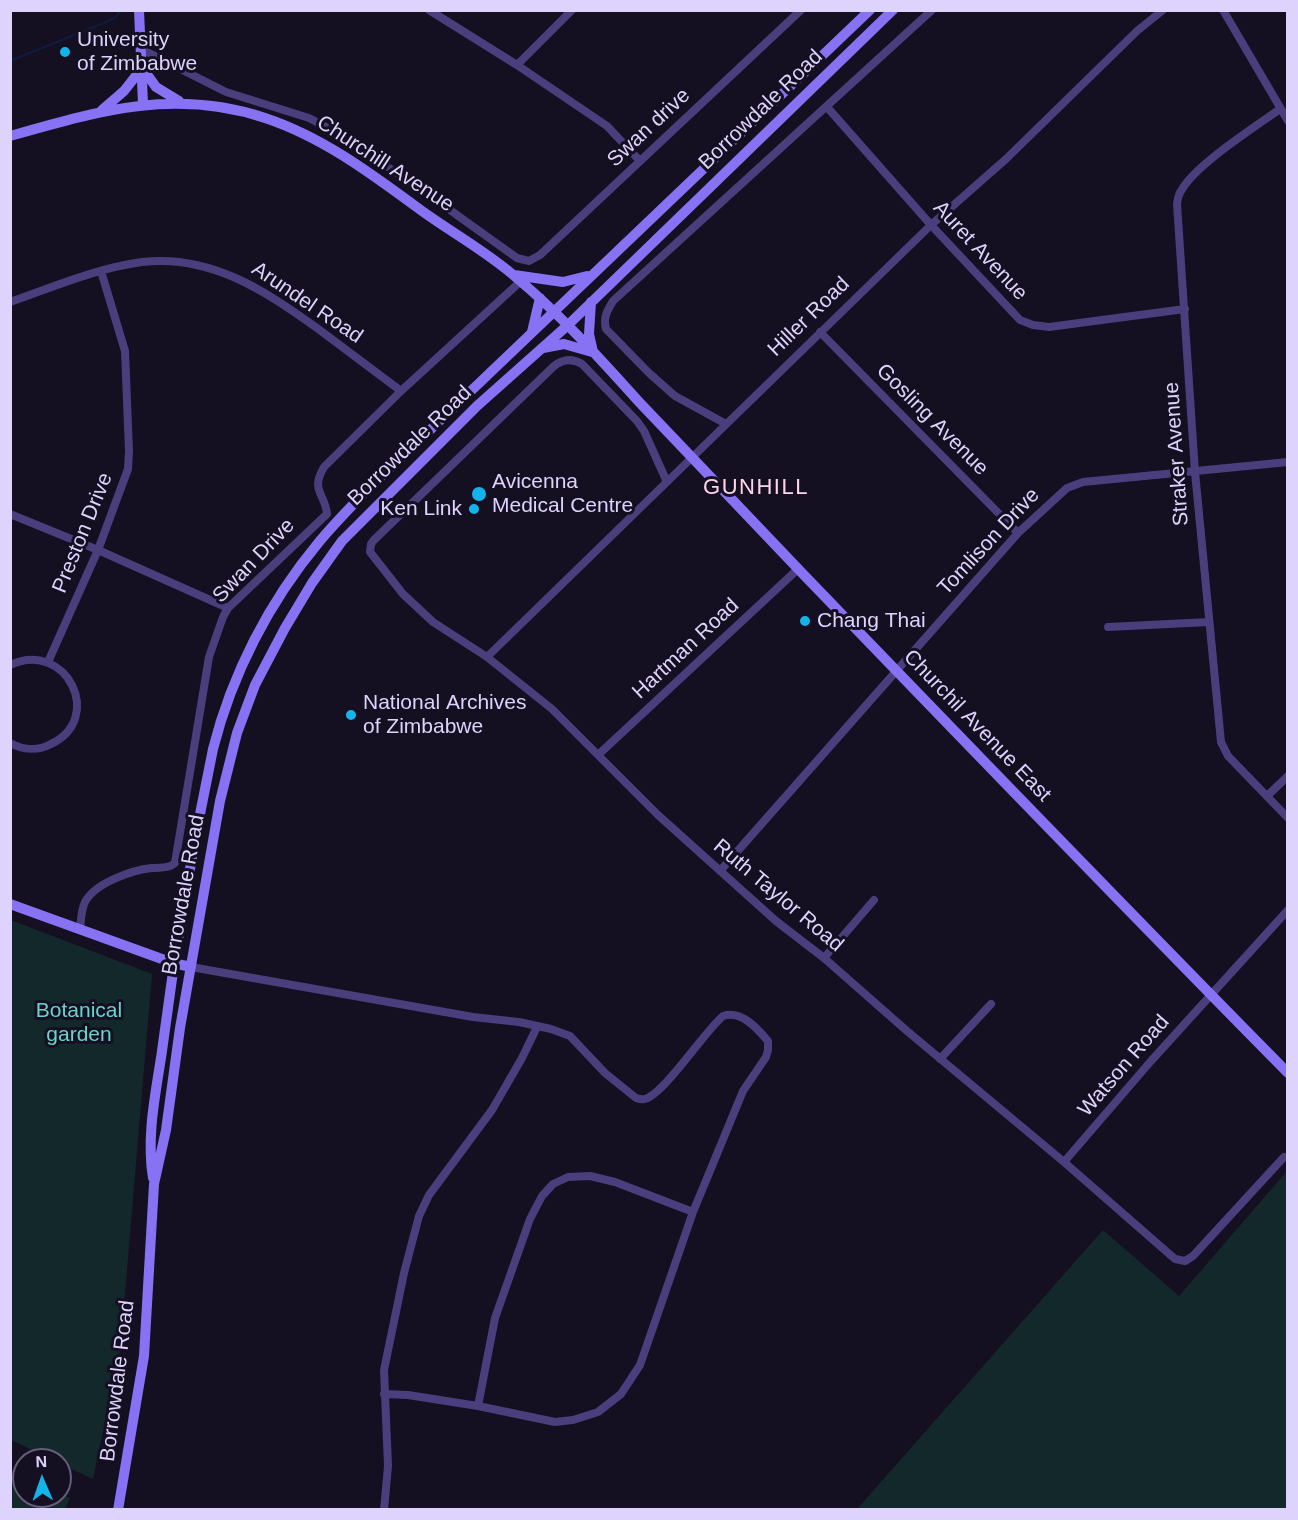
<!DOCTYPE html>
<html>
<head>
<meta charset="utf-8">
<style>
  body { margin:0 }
  #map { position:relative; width:1298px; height:1520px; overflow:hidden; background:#150f22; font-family:Arial,sans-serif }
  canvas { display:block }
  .frame { position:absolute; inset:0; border:12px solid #ded3fc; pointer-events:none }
  .north { position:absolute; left:12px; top:1448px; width:60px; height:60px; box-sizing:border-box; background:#150f22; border:2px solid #655d79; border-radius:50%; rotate:358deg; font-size:16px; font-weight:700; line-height:24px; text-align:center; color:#ded3fc }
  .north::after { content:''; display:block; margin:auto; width:21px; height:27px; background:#12b4e9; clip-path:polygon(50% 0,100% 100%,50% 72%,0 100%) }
</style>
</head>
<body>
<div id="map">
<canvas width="1298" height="1520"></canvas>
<div class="frame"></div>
<div class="north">N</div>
</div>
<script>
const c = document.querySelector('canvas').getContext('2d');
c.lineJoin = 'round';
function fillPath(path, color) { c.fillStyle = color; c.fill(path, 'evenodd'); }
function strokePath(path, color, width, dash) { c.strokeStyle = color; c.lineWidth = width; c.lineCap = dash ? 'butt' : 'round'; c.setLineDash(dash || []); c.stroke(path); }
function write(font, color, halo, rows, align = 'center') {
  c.font = font + ' Arial,sans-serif'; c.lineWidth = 6; c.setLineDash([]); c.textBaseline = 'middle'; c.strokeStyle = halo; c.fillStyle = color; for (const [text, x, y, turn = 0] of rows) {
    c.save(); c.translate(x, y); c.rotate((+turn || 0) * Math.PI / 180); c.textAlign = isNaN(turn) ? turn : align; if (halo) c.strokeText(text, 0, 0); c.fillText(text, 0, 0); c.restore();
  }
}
const green = new Path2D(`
  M11 920 152 974 120 1352 93 1479 60 1464V1460H53L11 1440Z
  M1287 1171V1509H857L1103 1230 1179 1296Z
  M11 1470 24 1476V1496H60V1494L70 1498 65 1509H11Z`);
const stream = new Path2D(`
  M10 61 106 22 116 17 121 10`);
const street = new Path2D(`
  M429 10 517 65 607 126 640 161
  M1223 10 1288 121
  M141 49 226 92 309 118 328 128 415 185 517 258 529 261 540 255 801 10
  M517 65 572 10
  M827 107 931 225 1020 320 1033 325 1049 327 1185 309
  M1280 109C1255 127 1195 165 1181 191 1178 195 1178 199 1177 204L1195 472 1221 742 1228 756 1288 818
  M10 302C53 287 97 268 142 262 210 254 264 290 317 328 345 349 373 370 401 391
  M820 332 1018 533
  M726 424 675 396 649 373 606 329C603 317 607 311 613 301L932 10
  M667 482 644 431 637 421 582 364C572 358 563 359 554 366L374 540 371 544 370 552 403 594 433 622 487 657 552 709 658 815 776 921 824 958 907 1031 1064 1162 1175 1259 1185 1261 1193 1256 1284 1157
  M10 514 98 550 228 608
  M1108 627 1209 622
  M487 657 931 225 1006 159 1137 31 1163 10
  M48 662 98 550 128 469 129 451 125 351 101 271
  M10 665C67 639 105 719 51 744 38 751 23 750 10 743
  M598 755 798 569
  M1267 796 1288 776
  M720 871 1018 533 1067 488 1083 482 1288 462
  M80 930C81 921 81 910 85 902 95 883 132 870 152 868 161 867 168 869 175 863L209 657 223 617 228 608 327 514C325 493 310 491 324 467L401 391 521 281
  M824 958 874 900
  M191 967 473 1017 519 1022 551 1029 570 1036 605 1073 636 1098C639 1099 642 1100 645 1099 665 1093 704 1032 723 1016 741 1010 757 1028 768 1041V1050L766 1057 743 1091 693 1212 615 1182 590 1176 568 1177 553 1184 542 1196 530 1219 495 1318 478 1406
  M940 1059 991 1004
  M1064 1162 1151 1061 1288 910
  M384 1394 408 1395 478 1406 555 1422 573 1420 598 1412 621 1394 640 1365 693 1212
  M384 1510 388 1466 384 1370 404 1273 419 1216 429 1195 492 1110 522 1058 537 1027`);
const secondary = new Path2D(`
  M139 10 143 104
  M143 69 156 87 179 101
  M102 110 124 91 142 68
  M10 136C98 111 174 88 265 118 323 137 373 175 422 211 454 234 489 253 518 279 563 317 602 361 641 404 695 461 749 518 803 574 964 741 1125 908 1288 1073
  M514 275 563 282 587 276
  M591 302 589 334 593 352
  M532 332 540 298
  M543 348 564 344 592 352
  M10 904 173 963 191 967
  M153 1178C146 1136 156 1092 162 1051 175 950 192 849 213 749 232 674 269 602 319 542 333 525 348 510 363 494L870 10
  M118 1510 144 1356 154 1184 166 1130 180 1028 220 801 237 733 255 685 285 628 312 583 342 541 477 406 568 325 893 10`);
const markers = [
  [65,52,6,"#12b4e9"],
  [479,494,8,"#12b4e9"],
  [474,509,6,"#12b4e9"],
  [805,621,6,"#12b4e9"],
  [351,715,6,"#12b4e9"]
];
const poiNames = [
  ["University",77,40],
  ["of Zimbabwe",77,64],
  ["Avicenna",492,482],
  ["Medical Centre",492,506],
  ["Ken Link",462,509,"right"],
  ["Chang Thai",817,621],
  ["National Archives",363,703],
  ["of Zimbabwe",363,727]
];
const streetNames = [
  ["Borrowdale Road",761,110,-44],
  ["Swan drive",649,128,-43],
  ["Churchill Avenue",385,164,33],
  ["Auret Avenue",980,251,47],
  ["Arundel Road",307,303,34],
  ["Hiller Road",809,317,-44],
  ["Gosling Avenue",932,420,45],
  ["Borrowdale Road",410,446,-44],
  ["Straker Avenue",1177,454,-94],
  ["Preston Drive",83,533,-68],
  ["Tomlison Drive",989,542,-47],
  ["Swan Drive",254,561,-46],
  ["Hartman Road",686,649,-43],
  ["Churchil Avenue East",977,726,46],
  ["Borrowdale Road",184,895,-80],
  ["Ruth Taylor Road",778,896,40],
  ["Watson Road",1124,1066,-49],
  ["Borrowdale Road",118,1381,-83]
];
const parkNames = [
  ["Botanical",79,1011],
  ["garden",79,1035]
];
const neighbourhoodNames = [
  ["GUNHILL",756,488]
];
fillPath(green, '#13282b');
strokePath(stream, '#0f1b40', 2);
strokePath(street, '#4a3e7d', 8);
strokePath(secondary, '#8872f4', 10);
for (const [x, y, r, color] of markers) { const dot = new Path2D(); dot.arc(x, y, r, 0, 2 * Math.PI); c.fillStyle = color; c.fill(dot); strokePath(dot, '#150f22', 2); }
write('21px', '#ded3fc', '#150f22', poiNames, 'left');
write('21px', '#ded3fc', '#150f22', streetNames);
write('21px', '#65d6ca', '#150f22', parkNames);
c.letterSpacing = '1.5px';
write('22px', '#fcd5e8', '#150f22', neighbourhoodNames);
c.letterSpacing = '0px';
</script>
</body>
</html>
